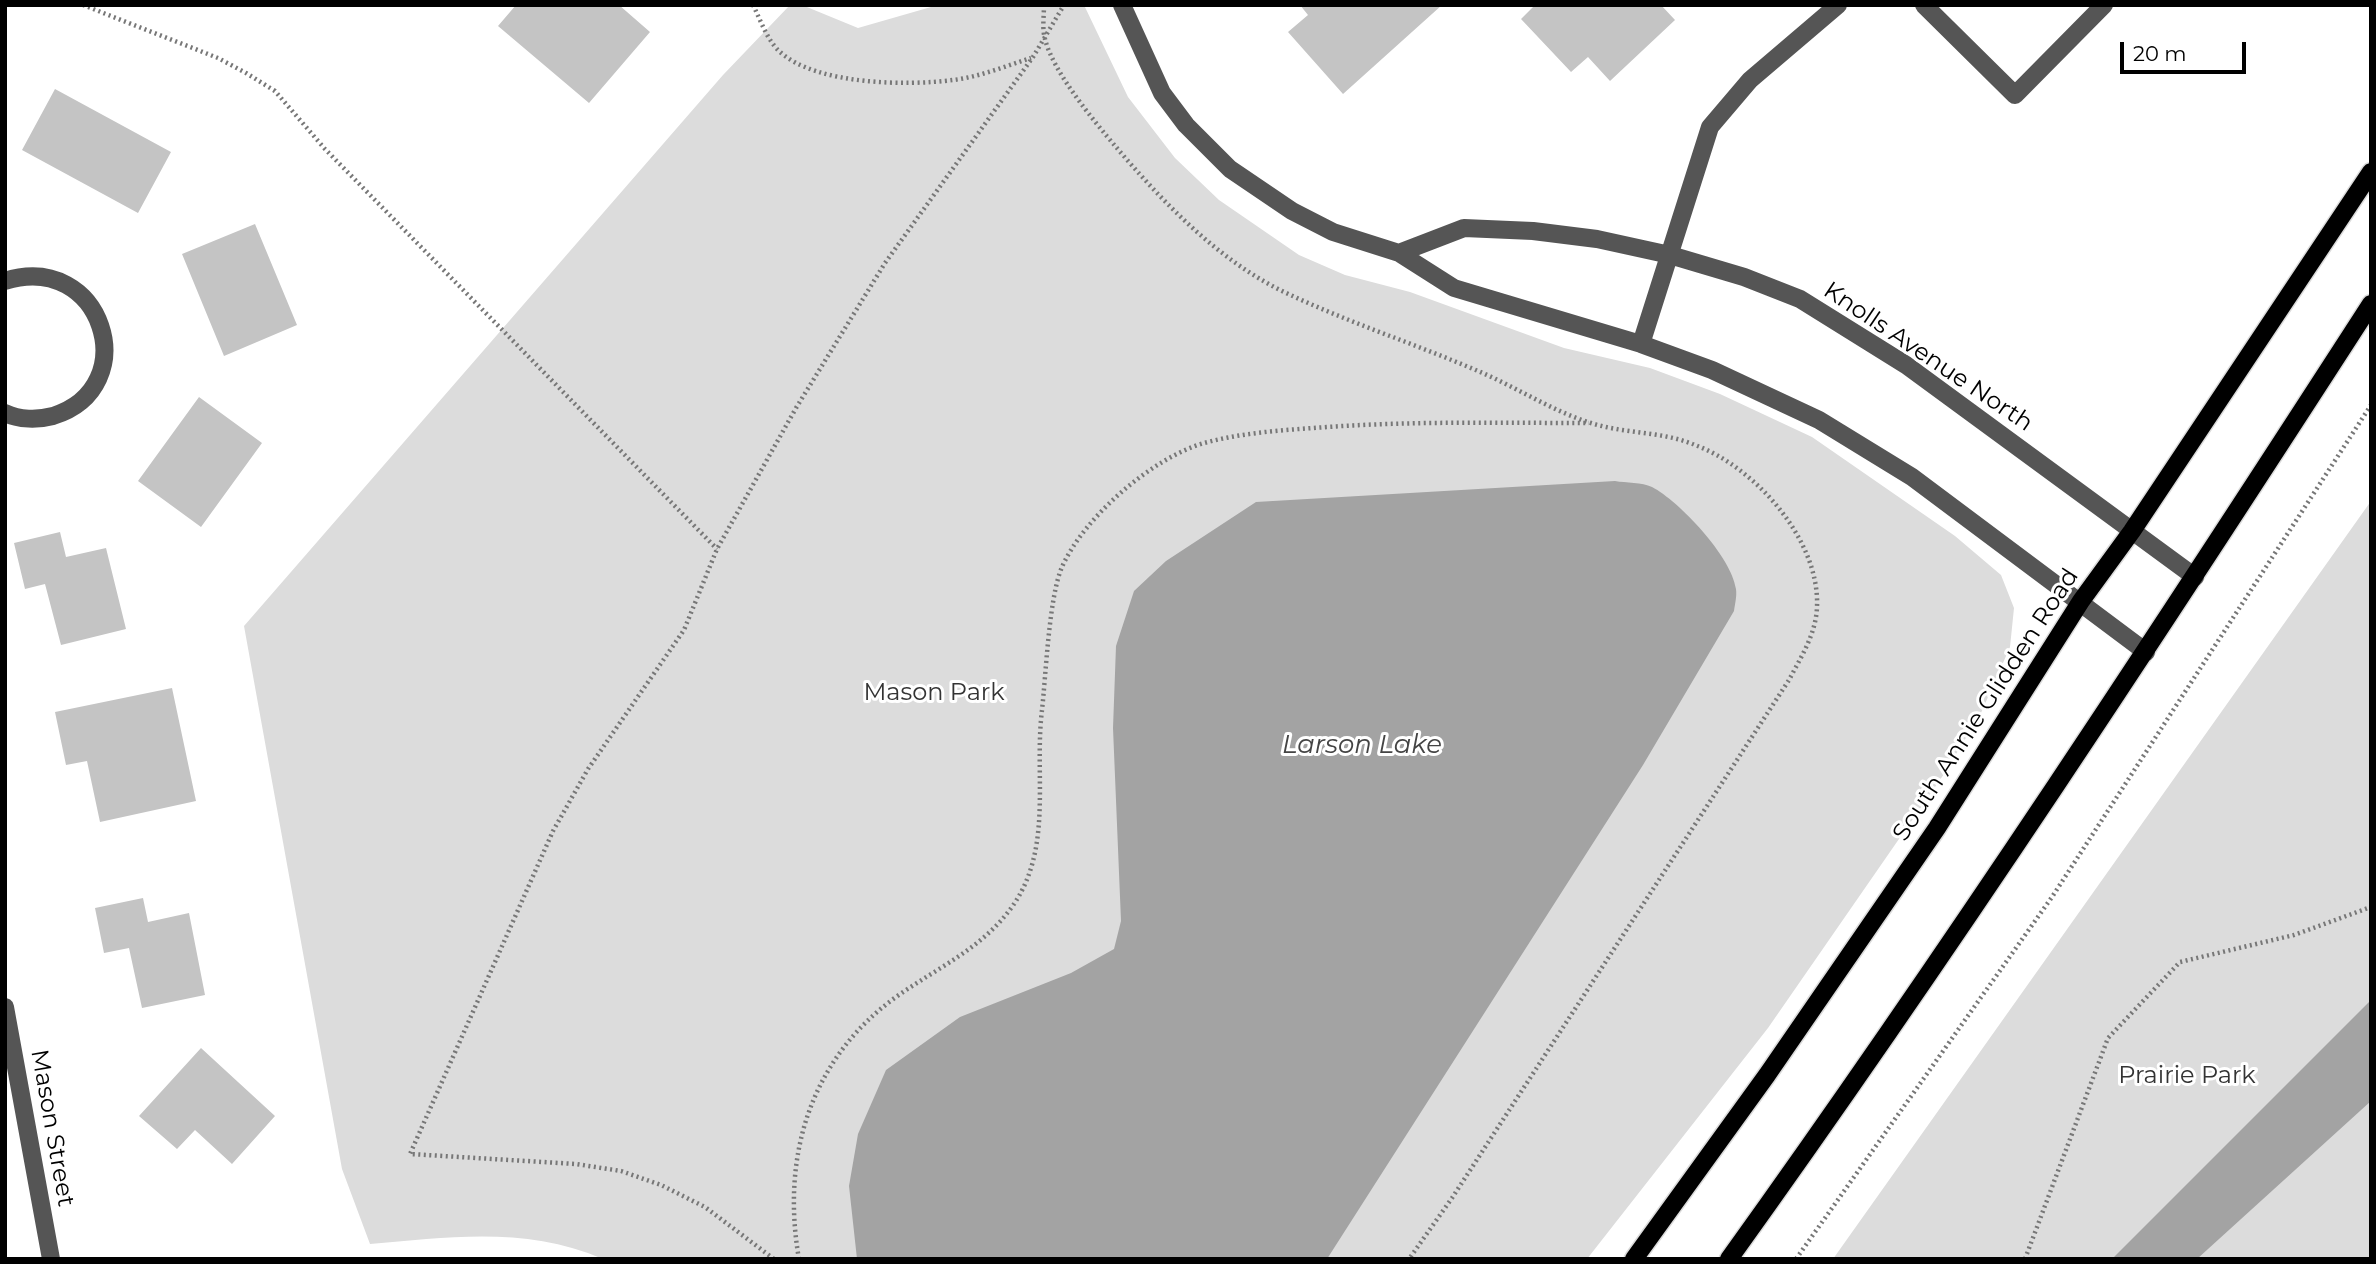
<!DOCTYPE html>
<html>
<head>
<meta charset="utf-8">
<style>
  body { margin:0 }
  #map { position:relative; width:2376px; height:1264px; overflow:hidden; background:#fff; font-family:Montserrat,sans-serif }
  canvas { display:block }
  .frame { position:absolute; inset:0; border:7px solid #000; pointer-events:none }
  .scale { position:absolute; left:2120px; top:42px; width:126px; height:32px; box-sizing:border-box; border:4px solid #000; border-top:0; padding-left:9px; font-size:21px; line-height:24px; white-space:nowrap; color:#000; -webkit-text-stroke:5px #fff; paint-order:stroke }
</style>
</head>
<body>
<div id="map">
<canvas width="2376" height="1264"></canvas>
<div class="frame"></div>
<div class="scale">20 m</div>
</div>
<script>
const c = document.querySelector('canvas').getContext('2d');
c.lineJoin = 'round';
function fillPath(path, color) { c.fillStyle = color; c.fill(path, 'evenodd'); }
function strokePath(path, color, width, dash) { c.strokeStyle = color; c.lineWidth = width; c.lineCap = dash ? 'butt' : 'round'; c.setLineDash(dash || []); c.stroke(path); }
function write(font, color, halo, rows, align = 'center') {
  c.font = font + ' Montserrat,sans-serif'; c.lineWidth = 6; c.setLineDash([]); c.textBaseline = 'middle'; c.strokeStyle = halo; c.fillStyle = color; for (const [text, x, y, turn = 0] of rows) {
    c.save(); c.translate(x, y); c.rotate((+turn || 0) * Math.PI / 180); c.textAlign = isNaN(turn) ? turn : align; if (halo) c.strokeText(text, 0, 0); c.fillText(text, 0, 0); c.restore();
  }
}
const green = new Path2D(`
  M790 5H802L858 28 938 5H1084L1128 97 1175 158 1219 200 1299 255 1345 275 1410 292 1564 348 1650 368 1720 394 1812 437 1955 536 2001 575 2014 608 2010 647 1981 713 1944 774 1768 1028 1587 1259H603C527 1226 450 1237 370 1244L342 1169 244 626 723 75Z
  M2371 501V1259H1833Z`);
const water = new Path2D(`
  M1615 481C1626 483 1642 482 1652 487 1679 501 1732 557 1736 589 1737 596 1735 604 1734 611L1643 765 1327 1259H857L849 1186 858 1134 886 1070 960 1017 1071 973 1114 949 1121 921 1113 728 1116 646 1134 591 1166 561 1256 502Z
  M2371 1000V1101L2197 1259H2112Z`);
const building = new Path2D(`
  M516 5H619L650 32 589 103 498 26Z
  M1300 5H1442L1343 94 1288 32 1308 15Z
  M1535 5H1661L1675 20 1610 81 1588 57 1571 72 1521 19Z
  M55 89 171 152 138 213 22 150Z
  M255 224 297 325 224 356 182 254Z
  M199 397 262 443 201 527 138 481Z
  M60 532 66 557 106 548 126 629 61 645 45 584 25 589 14 543Z
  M172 688 196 801 100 822 87 761 66 765 55 712Z
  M143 898 148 922 189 913 205 995 142 1008 129 948 104 953 95 908Z
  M201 1048 275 1116 232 1164 195 1130 177 1149 139 1116Z`);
const path = new Path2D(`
  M83 5 218 58 246 73 275 91 325 149 717 549
  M753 5C761 21 767 40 780 52 817 85 907 86 953 80 979 77 1006 66 1031 58
  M1044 5C1044 16 1042 29 1045 39 1053 72 1094 121 1116 147 1163 202 1215 257 1280 290 1344 321 1413 343 1478 371 1516 387 1552 411 1591 423 1625 434 1662 431 1695 445 1755 467 1820 540 1817 607 1816 634 1801 657 1789 680L1452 1198 1409 1259
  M774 1259 705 1207 661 1185 621 1171 576 1164 410 1154 553 831 588 769 684 630 717 549 796 408 885 263 1033 57 1064 5
  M799 1259C781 1157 810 1059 896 997 938 967 984 948 1014 904 1053 846 1034 775 1042 710 1046 674 1049 597 1062 567 1084 517 1152 458 1204 443 1245 432 1286 430 1327 427 1414 421 1502 423 1589 423
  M1796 1259 2052 897 2371 405
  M2025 1259 2108 1038 2180 962 2294 935 2371 907`);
const minor = new Path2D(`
  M1122 5 1162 93 1186 125 1230 169 1292 211 1333 232 1399 253 1454 288 1641 344 1712 370 1819 420 1912 477 2146 652
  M1924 5 2015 95 2104 5
  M1399 253 1464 228 1533 231 1597 239 1670 255 1744 277 1800 299 1906 365 2195 577
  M5 281C102 250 146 387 53 416 38 420 19 420 5 413
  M1641 344 1710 127 1750 80 1838 5
  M5 1007 51 1259`);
const major = new Path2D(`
  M1634 1259 1767 1075 1937 828 2081 601 2132 531 2371 172
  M1729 1259C1953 947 2163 626 2371 304`);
const streetNames = [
  ["Knolls Avenue North",1928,357,34],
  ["South Annie Glidden Road",1986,705,-57],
  ["Mason Street",52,1128,80]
];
const parkNames = [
  ["Mason Park",934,693],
  ["Prairie Park",2187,1076]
];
const waterNames = [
  ["Larson Lake",1362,745]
];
fillPath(green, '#dcdcdc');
fillPath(water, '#a3a3a3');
fillPath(building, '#c4c4c4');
strokePath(major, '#dbdbdb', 21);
strokePath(path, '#777', 4.5, [2, 3.5]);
strokePath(minor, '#555', 18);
strokePath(major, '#000', 18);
write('24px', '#000', '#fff', streetNames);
write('24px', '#333', '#fff', parkNames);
write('italic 26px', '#444', '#fff', waterNames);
</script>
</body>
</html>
